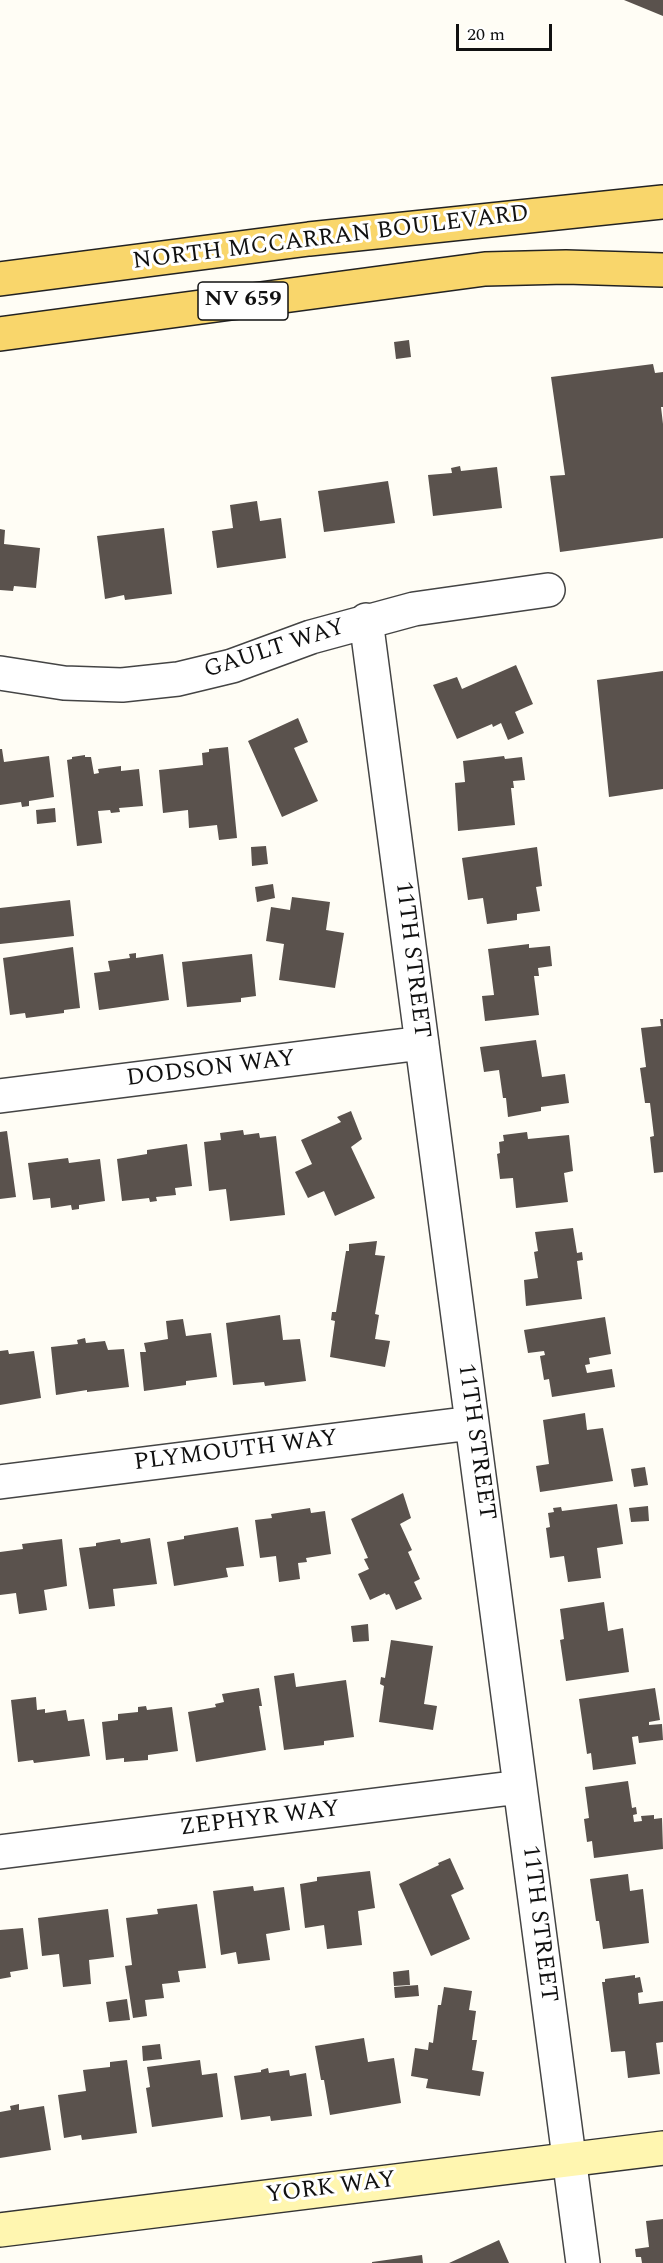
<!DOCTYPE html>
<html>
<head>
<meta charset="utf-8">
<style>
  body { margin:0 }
  #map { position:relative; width:663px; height:2263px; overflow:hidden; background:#fffdf5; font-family:Spectral,serif }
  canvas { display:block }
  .scale { position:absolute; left:456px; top:24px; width:96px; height:27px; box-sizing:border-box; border:3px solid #111; border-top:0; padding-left:8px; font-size:18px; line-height:21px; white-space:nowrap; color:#111; -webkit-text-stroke:4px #fff; paint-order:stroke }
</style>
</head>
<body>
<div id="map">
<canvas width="663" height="2263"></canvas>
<div class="scale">20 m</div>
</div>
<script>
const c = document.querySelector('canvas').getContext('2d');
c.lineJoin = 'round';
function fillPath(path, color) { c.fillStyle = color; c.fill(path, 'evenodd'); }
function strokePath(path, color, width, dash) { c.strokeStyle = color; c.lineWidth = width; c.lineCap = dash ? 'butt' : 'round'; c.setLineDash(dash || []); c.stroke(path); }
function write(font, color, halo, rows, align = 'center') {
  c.font = font + ' Spectral,serif'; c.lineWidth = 6; c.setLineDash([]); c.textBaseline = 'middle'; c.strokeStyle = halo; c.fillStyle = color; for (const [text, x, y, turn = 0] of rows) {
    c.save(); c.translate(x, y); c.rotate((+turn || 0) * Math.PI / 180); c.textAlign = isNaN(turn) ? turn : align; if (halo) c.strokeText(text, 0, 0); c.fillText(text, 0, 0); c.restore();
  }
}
const building = new Path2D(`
  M624 0H663V16Z
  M409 340 411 357 396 359 394 342Z
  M653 364 655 373 663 372V407H661L663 424V538L560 552 550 476 565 475 551 377Z
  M460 466 461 471 497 467 502 508 433 516 428 475 452 473 451 468Z
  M388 481 395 523 324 532 318 491Z
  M257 501 260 521 281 518 286 558 217 568 212 531 233 528 230 505Z
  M164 528 172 594 125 600 124 595 105 599 97 536Z
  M0 529 5 530 4 544 40 548 36 588 14 586 13 591 0 590Z
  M516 665 533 704 515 712 524 733 508 740 501 723 493 727 492 724 457 739 433 685 457 677 462 689Z
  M663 671V789L609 797 597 680Z
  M298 718 308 742 294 748 318 801 282 817 248 741Z
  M228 747 237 838 219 840 217 825 189 828 188 810 163 813 159 770 203 765 202 753 209 752V749Z
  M0 749H2L4 762 49 756 54 797 29 801V806L22 807 21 802 0 805Z
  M85 755V757H91L94 774 99 773 98 769 121 766V771L139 769 143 806 119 808 120 812 111 813 110 810 98 811 102 843 77 846 67 760 72 759V757Z
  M504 756 505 759 522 757 525 780 513 781 514 788H511L515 825 458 831 455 783 465 782 463 761Z
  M55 808 56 822 37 824 36 810Z
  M266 846 268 864 252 866 251 847Z
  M537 847 542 886 536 887 540 911 517 914V920L487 924 483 898 468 900 462 858Z
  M273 884 275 898 257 902 255 887Z
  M292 897 330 902 326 930 344 933 335 988 279 980 284 944 266 941 271 907 290 910Z
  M70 900 74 936 0 944V908Z
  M529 944V948L550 946 552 966 538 968 539 976H534L539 1015 485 1021 482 996 494 995 488 949Z
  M73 947 80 1008 64 1010V1013L26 1018 25 1013 10 1015 3 958Z
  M136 953V958L163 954 169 1000 99 1010 94 973 110 971 108 961 130 958 129 954Z
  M252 954 256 996 241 998V1002L187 1007 182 962Z
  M660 1019H663V1172L654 1173 650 1137 654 1136 650 1103H645L640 1068 646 1067 641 1028 661 1026Z
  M536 1040 542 1077 565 1074 569 1103 541 1107V1111L508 1117 506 1098H503L499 1070 484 1072 480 1047Z
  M351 1111 362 1139 351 1147 375 1198 335 1216 324 1191 308 1198 295 1172 312 1164 301 1140 341 1122 337 1117Z
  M243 1130 244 1135 259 1133 260 1138 276 1136 285 1215 230 1221 226 1189 209 1191 204 1142 221 1140 220 1133Z
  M7 1131 16 1197 0 1199V1132Z
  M527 1132 528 1139 569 1135 573 1171 564 1173 568 1202 516 1208 513 1178 500 1179 497 1154 500 1153 499 1142 504 1141 503 1135Z
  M187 1144 192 1186 175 1188 176 1195 156 1197 157 1201 150 1202 149 1198 122 1201 117 1159 147 1154V1150Z
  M68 1158 69 1163 100 1159 105 1201 79 1205V1209L72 1210 71 1205 51 1208 50 1198 33 1200 28 1163Z
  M573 1228 577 1253 582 1252 583 1260 577 1261 582 1299 526 1306 524 1280 538 1278 534 1252 538 1251 535 1232Z
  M377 1241 375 1255 385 1256 375 1314 379 1315 375 1339 390 1341 385 1367 330 1357 335 1321 331 1320 332 1312H336L346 1251H349V1244Z
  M280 1315 283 1340 300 1339 306 1381 265 1386 264 1382 233 1385 226 1323Z
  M605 1317 611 1354 589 1358 590 1364 585 1365 587 1373 612 1369 615 1387 552 1397 549 1379 544 1380 540 1356 545 1355 544 1351 528 1353 524 1330Z
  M183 1319 186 1336 211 1333 217 1377 186 1381V1385L144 1391 140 1352H146L144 1343 168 1339 166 1321Z
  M85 1338 86 1343 105 1341 108 1350 124 1349 129 1387 87 1392V1390L56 1395 51 1347 78 1344 77 1340Z
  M8 1350 9 1354 34 1351 41 1398 0 1405V1351Z
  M585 1413 587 1430 603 1428 613 1481 540 1492 536 1466 549 1464 543 1420Z
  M645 1467 648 1485 634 1487 631 1469Z
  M403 1493 411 1518 400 1524 412 1550 408 1552 420 1579 414 1582 422 1599 396 1610 389 1594 386 1595 385 1593 370 1600 358 1574 369 1569 364 1559 368 1558 351 1519Z
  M617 1504 623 1544 597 1548 601 1578 568 1582 564 1556 550 1558 546 1528 550 1527 548 1513 554 1512 553 1508 561 1507 562 1511Z
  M648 1506 649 1521 631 1522 629 1508Z
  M310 1508 311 1513 325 1511 331 1554 306 1558 307 1562 298 1563 300 1579 279 1582 276 1556 260 1558 255 1520 272 1518 271 1514Z
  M238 1527 244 1566 226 1568 228 1577 174 1586 167 1542 184 1539V1536Z
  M150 1538 157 1584 113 1589 115 1606 89 1609 79 1548 96 1546V1543L120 1539 121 1543Z
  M62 1539 67 1586 44 1590 47 1610 19 1614 16 1593 0 1595V1552L23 1549 22 1544Z
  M604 1602 608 1631 623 1628 629 1672 566 1681 560 1640 564 1639 560 1609Z
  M368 1624 369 1641 353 1642 351 1626Z
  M391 1640 433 1646 424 1704 437 1706 433 1730 379 1722 384 1686 380 1684 381 1677 385 1678Z
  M294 1673 296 1687 346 1680 354 1737 324 1741V1745L284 1750 274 1676Z
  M259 1688 262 1706H259L266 1750 196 1762 188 1712 216 1707 215 1704 224 1702 222 1694Z
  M655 1688 660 1720 649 1722V1725L662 1724 663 1740 639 1743 638 1736 632 1737 636 1764 593 1770 591 1753 587 1754 579 1699Z
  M36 1697 37 1710 45 1709V1713L66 1710 68 1721 84 1719 90 1756 34 1763 33 1760 18 1762 11 1700Z
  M146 1706 147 1710 172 1707 178 1751 148 1755V1760L124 1762V1758L106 1760 102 1722 118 1720V1714L138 1712V1707Z
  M628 1781 632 1808 636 1807 637 1814 633 1815 634 1822 642 1821 641 1816 654 1815V1819L662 1818 663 1849 594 1858 592 1841 587 1842 584 1819 589 1818 585 1787Z
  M450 1858 464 1889 451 1895 470 1939 431 1956 399 1884 439 1865 438 1863Z
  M370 1871 375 1908 358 1911 362 1945 327 1949 324 1925 305 1928 300 1884 317 1881V1877Z
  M628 1874 630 1891 643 1889 649 1943 603 1949 599 1921H596L590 1879Z
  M253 1886 254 1891 284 1887 290 1930 266 1934 270 1960 238 1964 236 1952 221 1955 213 1891Z
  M197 1904 206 1968 178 1971 180 1982 162 1984 164 1998 145 2000 147 2016 133 2018 125 1966 132 1965 126 1918 158 1914 157 1909Z
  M108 1909 114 1957 89 1960 91 1984 63 1987 59 1954 42 1956 38 1918Z
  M23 1928 28 1969 10 1972 11 1977 0 1979V1930Z
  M409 1970 410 1985 394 1986 393 1972Z
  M635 1975V1978L640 1977 643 1992 638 1993 639 2004 663 2001V2042L656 2043 660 2074 628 2078 625 2051 611 2052 602 1982H605V1979Z
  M418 1985 419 1996 395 1998 394 1987Z
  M444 1987 472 1991 469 2010 476 2011 472 2040H477L472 2070 484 2072 480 2096 426 2088 428 2079 411 2076 415 2048 428 2050 429 2042 433 2043 438 2005H441Z
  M127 1999 130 2020 109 2022 106 2002Z
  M364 2038 368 2062 394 2058 401 2103 330 2115 324 2080H321L315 2046Z
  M160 2044 162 2059 143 2061 142 2046Z
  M127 2060 137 2133 82 2140 81 2135 64 2138 58 2095 86 2091 83 2070 110 2067V2062Z
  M200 2060 202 2075 217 2073 223 2117 152 2127 146 2088 150 2087 147 2067Z
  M268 2068 269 2073 289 2070 290 2076 306 2073 312 2116 271 2121 270 2116 241 2120 234 2076 261 2072V2070Z
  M19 2104V2110L44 2106 51 2150 0 2158V2112L11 2110 10 2106Z
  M663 2219V2263H642L641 2257H636L635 2249 649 2247 646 2221Z
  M499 2240 509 2263H449L471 2253Z
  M422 2255 423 2263H372V2262Z`);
const street = new Path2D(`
  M366 620 583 2263
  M0 673 64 683 122 685 178 679 232 666 311 637 414 609 548 590
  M0 1096 422 1043
  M0 1482 472 1423
  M0 1852 520 1787`);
const secondary = new Path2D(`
  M0 2230 663 2148`);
const primary = new Path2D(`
  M0 279 309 239 663 202
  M0 334 485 269 566 267 663 270`);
const shields = [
  [243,301,90]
];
const shieldNames = [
  ["NV 659",243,301]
];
const streetNames = [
  ["NORTH MCCARRAN BOULEVARD",331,239,-7],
  ["GAULT WAY",275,650,-18],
  ["11TH STREET",411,960,83],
  ["DODSON WAY",211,1070,-7],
  ["11TH STREET",475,1442,82],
  ["PLYMOUTH WAY",236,1452,-7],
  ["ZEPHYR WAY",260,1820,-7],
  ["11TH STREET",538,1924,83],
  ["YORK WAY",331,2189,-7]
];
fillPath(building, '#5a524d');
strokePath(street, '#444', 36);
strokePath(secondary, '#333', 36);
strokePath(primary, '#222', 36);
strokePath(street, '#fff', 33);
strokePath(secondary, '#fff6b0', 33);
strokePath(primary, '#f9d66b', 33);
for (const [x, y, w] of shields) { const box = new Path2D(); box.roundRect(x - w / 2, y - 19, w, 38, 4.5); c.fillStyle = '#fff'; c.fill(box); strokePath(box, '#111', 1.5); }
write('bold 22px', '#111', null, shieldNames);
write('24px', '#111', '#fff', streetNames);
</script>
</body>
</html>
